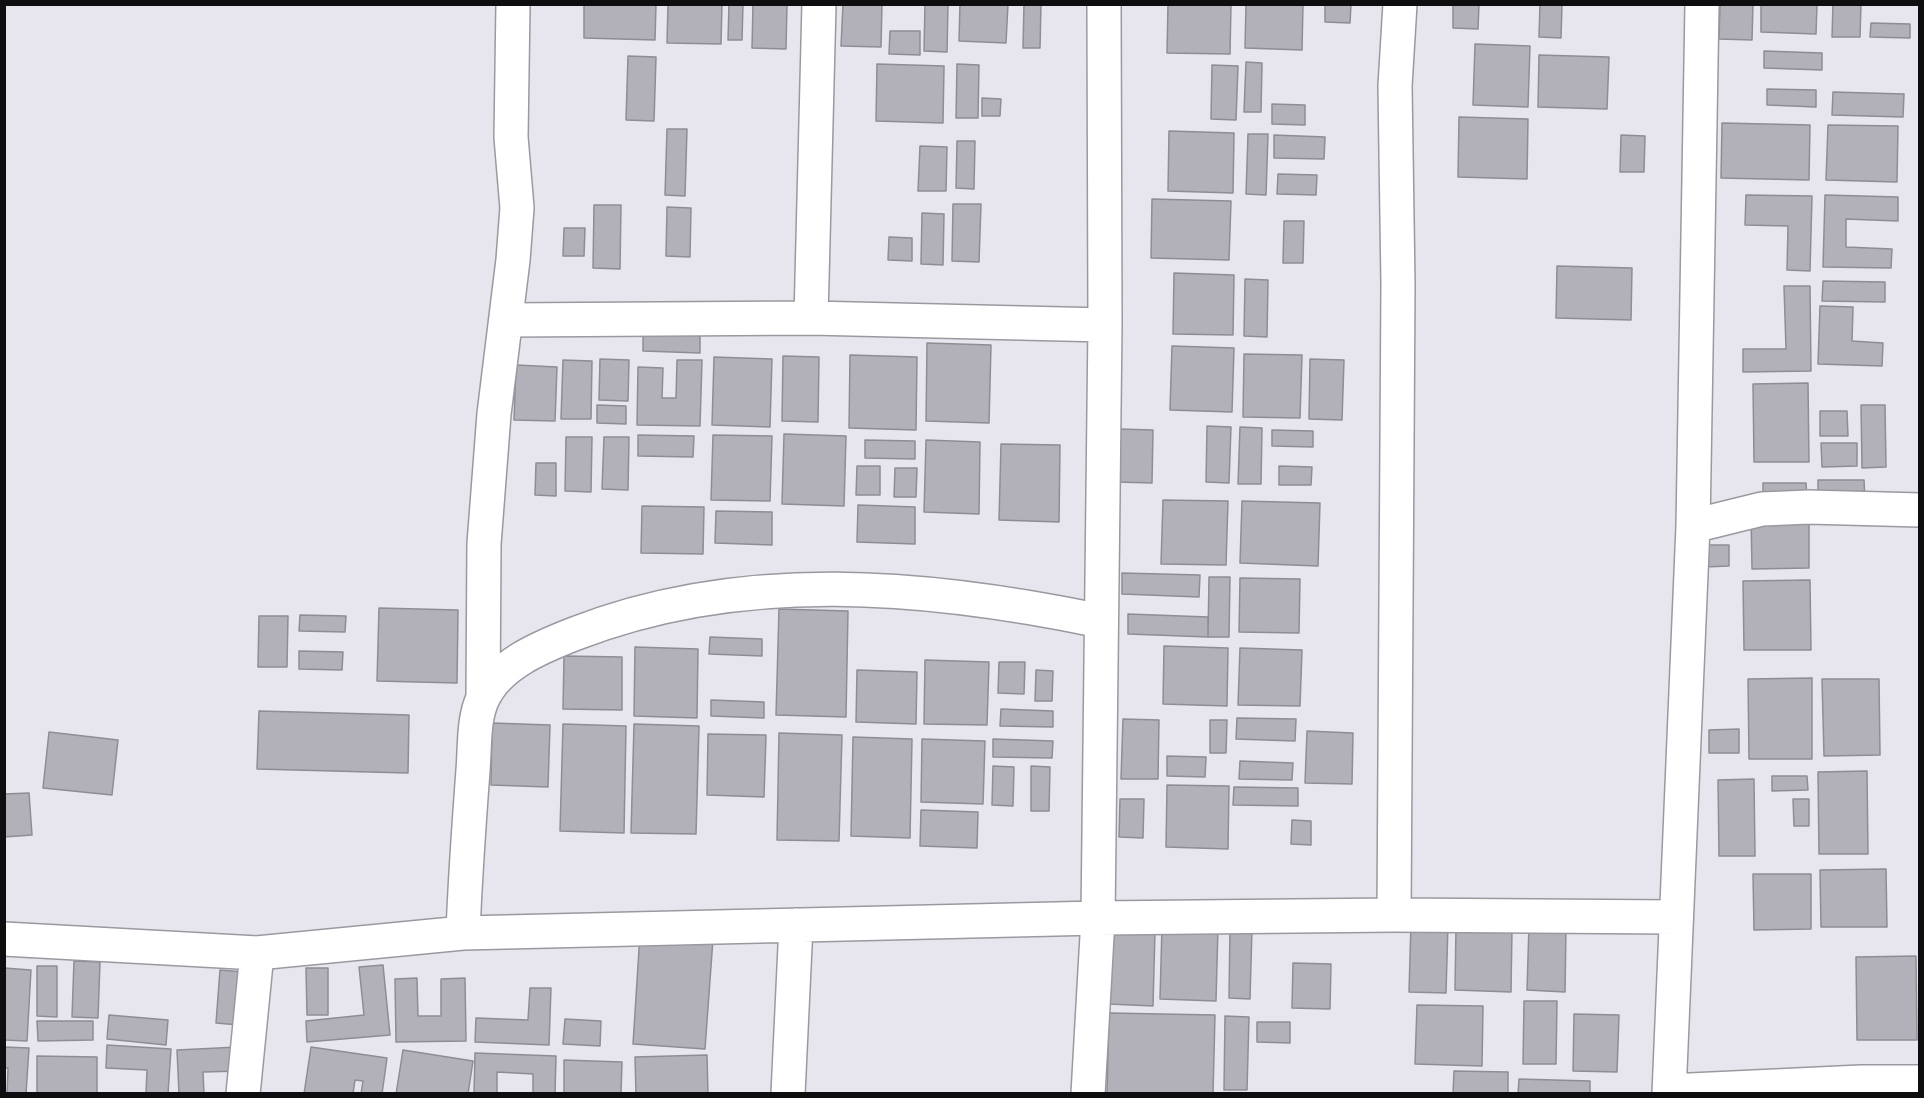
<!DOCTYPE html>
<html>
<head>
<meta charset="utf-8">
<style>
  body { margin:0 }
  #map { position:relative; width:1924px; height:1098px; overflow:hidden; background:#e7e5ed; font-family:"Varela Round",sans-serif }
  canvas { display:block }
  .frame { position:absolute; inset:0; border:6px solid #0e0d10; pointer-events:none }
</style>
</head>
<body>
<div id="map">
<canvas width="1924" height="1098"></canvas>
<div class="frame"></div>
</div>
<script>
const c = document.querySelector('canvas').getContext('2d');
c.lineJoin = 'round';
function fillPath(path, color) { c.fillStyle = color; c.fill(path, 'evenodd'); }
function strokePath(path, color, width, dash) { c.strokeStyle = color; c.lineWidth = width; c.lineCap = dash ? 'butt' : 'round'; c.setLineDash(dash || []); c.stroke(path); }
const building = new Path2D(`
  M584 4H656L655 40 584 38Z
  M668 4H722L721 44 667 43Z
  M729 4H743L742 40H728Z
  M753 4H787L786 49 752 48Z
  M843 4H882L881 47 841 46Z
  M925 4H948L947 52 924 51Z
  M960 4H1008L1006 43 959 41Z
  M1024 4H1041L1040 48H1023Z
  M1168 4H1231L1230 54 1167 53Z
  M1246 4H1303L1302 50 1245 48Z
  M1325 4H1351L1350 23 1325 22Z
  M1453 4H1479L1478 29 1453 28Z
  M1540 4H1562L1561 38 1539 37Z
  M1720 4H1753L1752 40 1719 39Z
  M1761 4H1817L1816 34 1761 32Z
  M1833 4H1861L1860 37H1832Z
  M1871 23 1910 24V38L1870 37Z
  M890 31H920V55L889 54Z
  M1475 44 1530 46 1528 107 1473 105Z
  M1764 51 1822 53V70L1764 68Z
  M1539 55 1609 57 1607 109 1538 107Z
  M628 56 656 57 654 121 626 120Z
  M1246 62 1262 63 1261 112H1244Z
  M877 64 944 66 943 123 876 121Z
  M957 64 979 65 978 118H956Z
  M1212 65 1238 66 1236 120 1211 119Z
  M1767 89 1816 90V107L1767 105Z
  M1833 92 1904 94 1903 117 1832 115Z
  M982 98 1001 99 1000 116H982Z
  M1272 104 1305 105V125L1272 124Z
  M1459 117 1528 119 1527 179 1458 177Z
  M1722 123 1810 125 1809 180 1721 178Z
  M1828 125 1898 126 1897 182 1826 180Z
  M667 129H687L685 196 665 195Z
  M1169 131 1234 133 1233 193 1168 191Z
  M1248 134H1268L1266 195 1246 194Z
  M1274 135 1325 137 1324 159 1274 158Z
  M1621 135 1645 136 1644 172H1620Z
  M957 141H975L974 189 956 188Z
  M920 146 947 147 946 191H918Z
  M1278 174 1317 175 1316 195 1277 194Z
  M1746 195 1812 196 1810 271 1787 270 1788 226 1745 225Z
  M1825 195 1898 197V221L1846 219V247L1892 249 1891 268 1823 267Z
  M1152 199 1231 201 1229 260 1151 258Z
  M953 204H981L979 262 952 261Z
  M594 205H621L620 269 593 268Z
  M667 207 691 208 690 257 666 256Z
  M922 213 944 214 943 265 921 264Z
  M1284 221H1304L1303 263H1283Z
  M564 228H585L584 256H563Z
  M889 237 912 238V261L888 260Z
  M1557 266 1632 268 1631 320 1556 318Z
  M1174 273 1234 275 1233 335 1173 334Z
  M1245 279 1268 280 1267 337 1244 336Z
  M1823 281 1885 282V302L1822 301Z
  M1784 286H1810L1811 371 1743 372V349H1786Z
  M1820 306 1853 307 1852 341 1883 343 1882 366 1818 364Z
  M643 327 700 328V353L643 351Z
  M927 343 991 345 989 423 926 421Z
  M1172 346 1234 348 1232 412 1170 410Z
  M1244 354 1302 355 1300 418 1243 417Z
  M850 355 917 357 916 430 849 428Z
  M783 356 819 357 818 422 782 421Z
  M714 357 772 359 770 427 712 425Z
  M600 359 629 360 628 401 599 400Z
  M1310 359 1344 360 1342 420 1309 419Z
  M563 360 592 361 591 419H561Z
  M677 360H702L700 426 637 425 638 367 663 368 662 398H676Z
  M516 365 557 367 555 421 514 420Z
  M1808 383 1809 462H1754L1753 384Z
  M597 405 626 406V424L597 423Z
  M1861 405H1885L1886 467 1862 468Z
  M1820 411H1847L1848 436H1820Z
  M1207 426 1231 427 1229 483 1206 482Z
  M1240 427 1262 428 1261 484H1238Z
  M1118 429 1153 430 1152 483 1117 482Z
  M1272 430 1313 431V447L1272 446Z
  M784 434 846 436 844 506 782 504Z
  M638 435 694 436 693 457 638 456Z
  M713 435 772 436 770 501 711 500Z
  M566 437H592L591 492 565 491Z
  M604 437H629L628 490 602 489Z
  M865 440 915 441V459L865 458Z
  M926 440 980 442 979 514 924 512Z
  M1821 443H1857V466L1822 467Z
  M1001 444 1060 445 1059 522 999 520Z
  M536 463H556V496L535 495Z
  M857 466H880V495H856Z
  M1279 466 1312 467 1311 485H1279Z
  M895 468H917L916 497H894Z
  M1818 480H1864L1865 500 1818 501Z
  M1763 483H1806L1807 500 1763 501Z
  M1163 500 1228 501 1226 565 1161 564Z
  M1242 501 1320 503 1318 566 1240 563Z
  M858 505 915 507V544L857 542Z
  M642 506 704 507 703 554 641 553Z
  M716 511 772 512V545L715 543Z
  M1809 514V568L1752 569 1751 515Z
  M1704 545H1729V566L1704 567Z
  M1122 573 1200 575 1199 597 1122 594Z
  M1209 577H1230L1229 637H1208Z
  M1240 578 1300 579 1299 633 1239 632Z
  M1810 580 1811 650H1744L1743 581Z
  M379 608 458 610 457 683 377 681Z
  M779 609 848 611 846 717 776 715Z
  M1128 614 1208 617V637L1128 634Z
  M300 615 346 616 345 632 299 631Z
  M259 616H288L287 667H258Z
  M710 637 762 639V656L709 654Z
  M1164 646 1228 648 1227 706 1163 704Z
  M635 647 698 649 697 718 634 716Z
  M1240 648 1302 650 1300 706 1238 705Z
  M299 651 343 652 342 670 299 669Z
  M564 656 622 657V710L563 709Z
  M925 660 989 662 987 725 924 724Z
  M999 662H1025L1024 694 998 693Z
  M857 670 917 672 916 724 856 722Z
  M1036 670 1053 671 1052 701H1035Z
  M1812 678V759H1749L1748 679Z
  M1822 679H1879L1880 755 1824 756Z
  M711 700 764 702V718L711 716Z
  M1001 709 1053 711V727L1000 726Z
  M259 711 409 715 408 773 257 769Z
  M1237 718 1296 719 1295 741 1236 739Z
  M1123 719 1159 720 1158 779H1121Z
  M1210 720H1227L1226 753H1210Z
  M492 723 550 725 548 787 491 785Z
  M563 724 626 726 624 833 560 831Z
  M634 724 699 726 696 834 631 833Z
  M1739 729V753H1709V730Z
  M1307 731 1353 733 1352 784 1305 783Z
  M49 732 118 740 112 795 43 788Z
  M779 733 842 735 839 841 777 840Z
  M708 734 766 735 764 797 707 795Z
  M853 737 912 739 910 838 851 836Z
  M922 739 985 741 983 804 921 802Z
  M993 739 1053 741 1052 758 993 757Z
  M1167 756 1206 757 1205 777 1167 776Z
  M1240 761 1293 763 1292 780 1239 779Z
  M993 766 1014 767 1013 806 992 805Z
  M1031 766 1050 767 1049 811H1031Z
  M1867 771 1868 854H1819L1818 772Z
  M1772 776H1807L1808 790 1772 791Z
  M1754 779 1755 856H1719L1718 780Z
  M1167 785 1229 786 1228 849 1166 847Z
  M1234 787 1298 788V806L1233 805Z
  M29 793 32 835 4 837V794Z
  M1120 799H1144L1143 838 1119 837Z
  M1793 799H1809V826H1794Z
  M921 810 978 812 977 848 920 846Z
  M1292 820 1311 821V845L1291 844Z
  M1886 869 1887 927H1821L1820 870Z
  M1753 874H1811V929L1754 930Z
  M1411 923 1448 924 1446 993 1409 992Z
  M1529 925 1566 926 1565 992 1527 990Z
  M1162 926 1218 927 1216 1001 1160 999Z
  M1456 927 1512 928 1511 992 1455 990Z
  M1230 928H1252L1250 999 1229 998Z
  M1110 930 1155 931 1153 1006 1109 1004Z
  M640 934 713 939 705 1049 633 1044Z
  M1916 956 1917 1040H1857L1856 957Z
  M74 961 100 962 98 1018 72 1017Z
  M1293 963 1331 964 1330 1009 1292 1008Z
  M383 965 390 1035 307 1042 306 1021 364 1015 359 967Z
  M37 966H57V1017L37 1016Z
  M4 968 31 970 27 1041 4 1040Z
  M306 968H328V1015H307Z
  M220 970 243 972 239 1025 216 1023Z
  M417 978 418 1016H441V979L465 978 466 1041 396 1042 395 979Z
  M530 988H551L549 1045 475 1042 476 1018 528 1020Z
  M1524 1001H1557L1556 1064H1523Z
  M1417 1005 1483 1006 1482 1066 1415 1064Z
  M1109 1013 1215 1015 1213 1094H1107Z
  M1574 1014 1619 1015 1617 1072 1573 1071Z
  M109 1015 168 1020 166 1045 107 1039Z
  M1225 1016 1249 1017 1247 1090H1224Z
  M565 1019 601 1021 600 1046 563 1044Z
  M37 1021H93V1040L38 1041Z
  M1257 1022H1290V1043L1257 1042Z
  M107 1045 171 1049 168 1094H146L147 1070 106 1068Z
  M4 1047 29 1048 26 1094H7L8 1068H4Z
  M238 1047 239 1071 203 1072 204 1094H179L177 1050Z
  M311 1047 387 1058 382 1094H361L363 1081 355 1080 353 1094H304Z
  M403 1050 473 1061 468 1094H396Z
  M475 1053 556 1056 555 1094H533V1074L497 1072V1094H474Z
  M707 1055 708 1094H636L635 1057Z
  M37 1056 97 1057V1094H37Z
  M564 1060 622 1062 621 1094H564Z
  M1454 1071 1508 1072V1094H1453Z
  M1519 1079 1590 1081V1094H1518Z`);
const street = new Path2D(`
  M811 318 819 4
  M507 320 811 318 1105 325
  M1693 526 1762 509 1809 507 1920 510
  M483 698 484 544 494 414 513 260 517 208 511 137 513 4
  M1394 915 1398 284 1395 86 1400 4
  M463 933C465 878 469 824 473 770 475 747 473 719 483 698 499 664 541 647 574 634 743 568 927 585 1101 621
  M4 939 257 953 463 933 1098 918 1394 915 1675 917
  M1669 1091 1861 1082H1920
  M243 1094 257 953
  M788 1094 796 925
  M1088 1094 1098 918 1105 325 1104 4
  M1669 1094 1693 526 1702 4`);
fillPath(building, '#b2b0b8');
strokePath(building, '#8e8d94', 1.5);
strokePath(street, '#9b99a0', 36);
strokePath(street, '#fff', 33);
</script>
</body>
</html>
